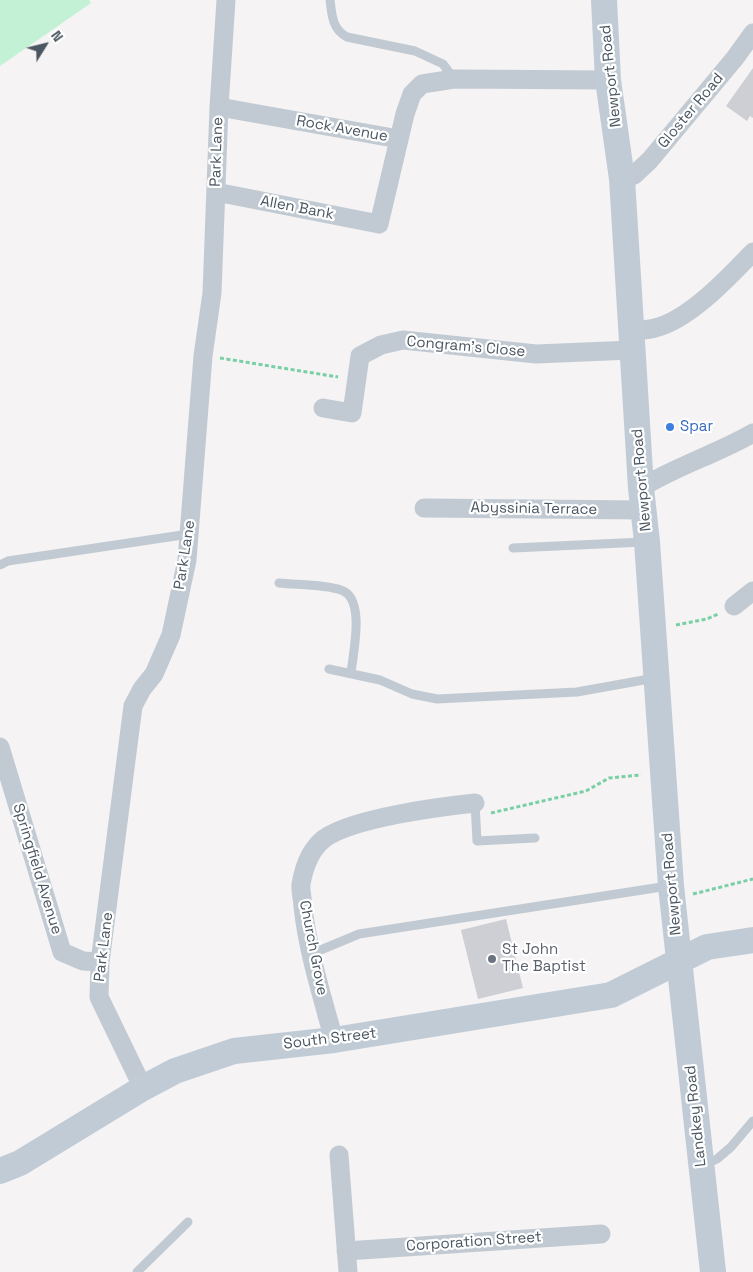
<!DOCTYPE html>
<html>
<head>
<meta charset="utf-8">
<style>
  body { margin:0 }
  #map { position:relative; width:753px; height:1272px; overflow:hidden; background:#f5f3f3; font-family:"Space Grotesk",sans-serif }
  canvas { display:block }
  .north { position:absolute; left:20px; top:20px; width:50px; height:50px; -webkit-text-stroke:4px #fff; paint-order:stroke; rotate:54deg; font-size:14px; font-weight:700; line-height:20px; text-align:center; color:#4a5661 }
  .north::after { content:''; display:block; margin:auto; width:18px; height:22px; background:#4a5661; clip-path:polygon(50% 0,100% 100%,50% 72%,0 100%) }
</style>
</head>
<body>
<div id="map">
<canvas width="753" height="1272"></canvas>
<div class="north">N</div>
</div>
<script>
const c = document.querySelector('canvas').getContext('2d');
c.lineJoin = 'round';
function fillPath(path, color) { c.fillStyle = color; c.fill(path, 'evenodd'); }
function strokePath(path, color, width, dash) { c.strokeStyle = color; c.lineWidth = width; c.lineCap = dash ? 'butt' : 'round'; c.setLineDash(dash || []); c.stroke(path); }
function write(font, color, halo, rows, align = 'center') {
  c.font = font + ' "Space Grotesk",sans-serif'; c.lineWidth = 4.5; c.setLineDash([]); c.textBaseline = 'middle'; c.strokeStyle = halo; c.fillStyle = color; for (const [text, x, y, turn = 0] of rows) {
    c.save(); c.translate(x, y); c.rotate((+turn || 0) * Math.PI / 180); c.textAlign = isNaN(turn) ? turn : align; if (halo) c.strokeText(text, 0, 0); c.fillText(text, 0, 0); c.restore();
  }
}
const green = new Path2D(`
  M0 0H89L91 3 0 66Z`);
const building = new Path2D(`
  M753 68V118L750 116 747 121 726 106Z
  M506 919 523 988 478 999 461 930Z`);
const path = new Path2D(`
  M220 358 338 377
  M676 625 707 619 718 614
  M491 813 586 791 609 778 641 775
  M693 894 753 879`);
const lane = new Path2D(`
  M330 0C332 15 332 29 347 37L415 51 443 64 454 79
  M513 548 644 542
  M0 565 8 561 189 534
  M279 583C298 585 322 584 341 590 366 598 353 653 351 673
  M329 669 380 680 412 694 437 699 577 692 655 678
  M475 803 477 841 535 838
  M311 954 359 934 668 886
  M704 1165 717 1159 731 1147 753 1121
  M137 1272 188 1222`);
const street = new Path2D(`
  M219 107 399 139
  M622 179 634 175 650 160 735 58 753 33
  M216 192 379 224 405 114 412 94 422 84 454 79 608 80
  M632 331C639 330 648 330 655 328 689 320 729 277 753 252
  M323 408 352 413 360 356 381 345 403 340 536 354 632 350
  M641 488C676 466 717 454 753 433
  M424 508 644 510
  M734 606 753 591
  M0 747 62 952 83 961 100 962
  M334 1040C322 996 308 952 303 907 303 900 300 891 301 884 304 867 310 849 325 838 354 818 438 807 475 803
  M143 1088 99 997 100 962 133 706 142 689 154 674 171 635 187 560 203 356 212 293 219 107 226 0
  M339 1155 348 1272
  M346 1251 601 1234`);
const secondary = new Path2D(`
  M604 0 608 80 622 179 641 488 647 542 671 886 713 1272
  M0 1171 20 1163 143 1088 175 1071 234 1051 334 1040 611 995 707 947 753 940`);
const markers = [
  [670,427,5,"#3f7fe0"],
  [492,959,5,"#6b7280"]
];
const streetNames = [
  ["Newport Road",611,76,-96],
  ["Gloster Road",691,111,-50],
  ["Rock Avenue",342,129,10],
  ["Park Lane",217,152,-88],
  ["Allen Bank",297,208,11],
  ["Congram's Close",466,347,5],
  ["Newport Road",642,480,-95],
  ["Abyssinia Terrace",534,509,1],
  ["Park Lane",185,555,-81],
  ["Springfield Avenue",37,869,73],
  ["Newport Road",672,884,-95],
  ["Park Lane",104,947,-83],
  ["Church Grove",313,948,79],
  ["South Street",330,1039,-7],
  ["Landkey Road",696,1116,-96],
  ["Corporation Street",474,1242,-4]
];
const shopNames = [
  ["Spar",680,427]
];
const worshipNames = [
  ["St John",502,950],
  ["The Baptist",502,967]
];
fillPath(green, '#c3f1d5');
fillPath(building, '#cdcfd5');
strokePath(path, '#7ad0a6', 3, [4, 2.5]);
strokePath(lane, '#c1cad2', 9);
strokePath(street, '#c1cad2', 19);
strokePath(secondary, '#c1cbd6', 26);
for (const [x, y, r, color] of markers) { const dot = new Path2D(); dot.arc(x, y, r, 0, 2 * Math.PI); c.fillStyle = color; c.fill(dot); strokePath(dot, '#fff', 2); }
write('15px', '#4a5661', '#fff', streetNames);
write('15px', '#366cbe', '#fff', shopNames, 'left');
write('15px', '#5b616d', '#fff', worshipNames, 'left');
</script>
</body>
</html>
